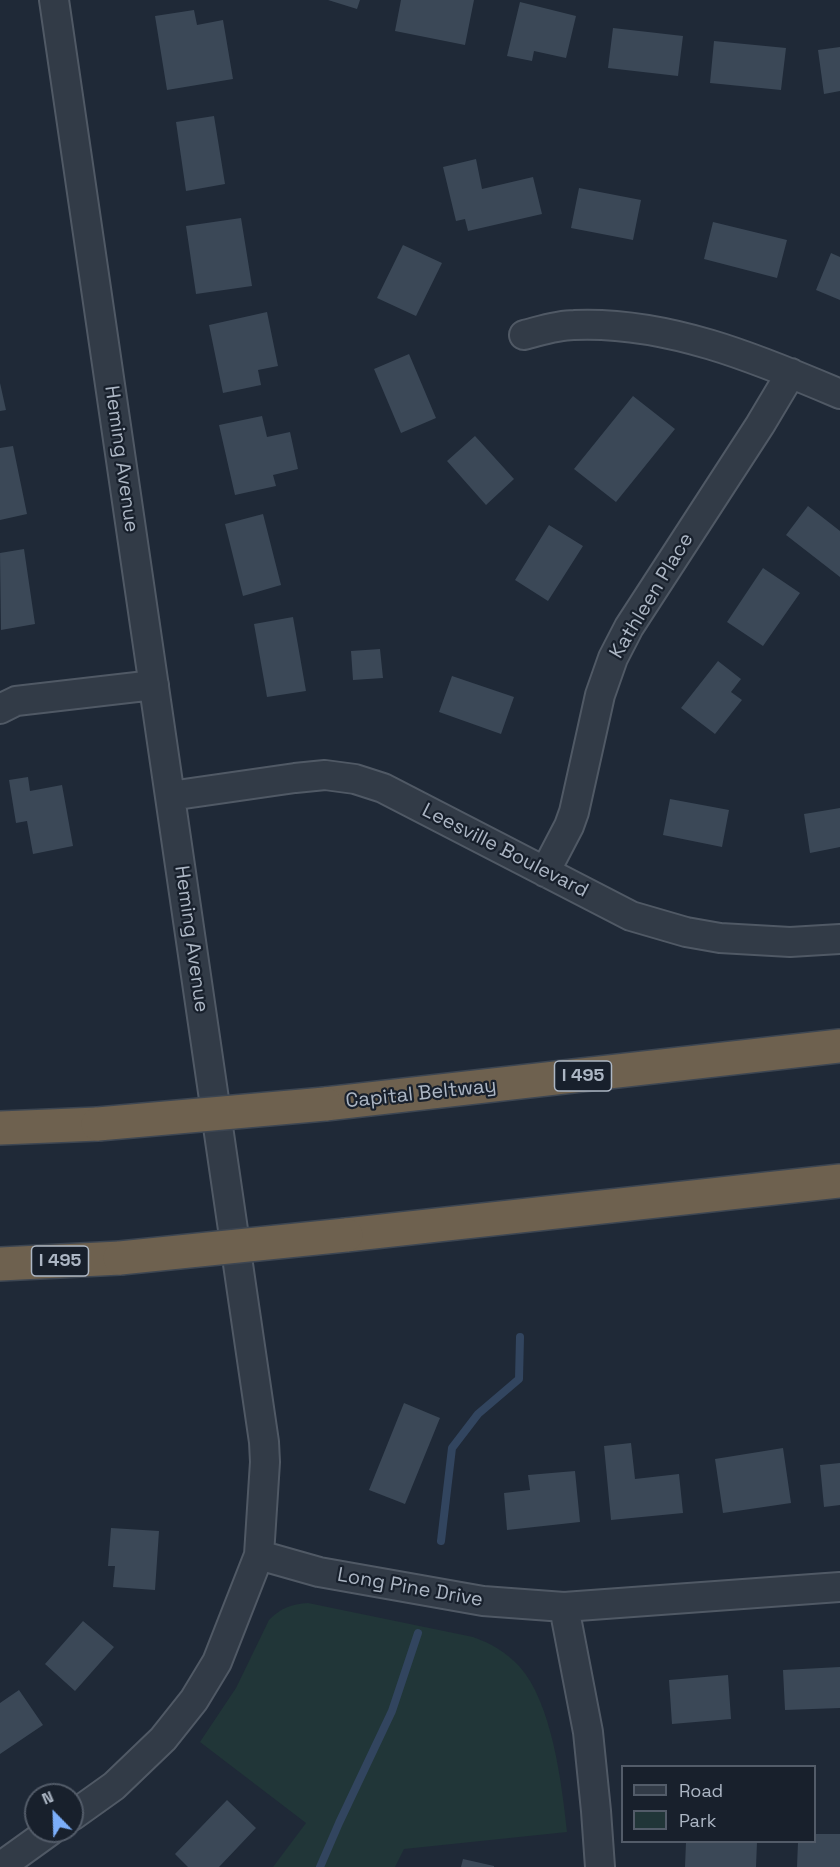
<!DOCTYPE html>
<html>
<head>
<meta charset="utf-8">
<style>
  body { margin:0 }
  #map { position:relative; width:840px; height:1867px; overflow:hidden; background:#1f2937; font-family:"Space Grotesk",sans-serif }
  canvas { display:block }
  .legend { position:absolute; left:621px; top:1765px; width:195px; height:78px; box-sizing:border-box; background:#18202c; border:2px solid #535c69; margin:0; padding:8px 10px; list-style:none; font-size:18px; color:#acb6c4 }
  .legend li { display:flex; align-items:center; gap:12px; height:30px }
  .legend b { width:30px; border:2px solid #535c69 }
  .north { position:absolute; left:24px; top:1783px; width:60px; height:60px; box-sizing:border-box; background:#18202c; border:2px solid #535c69; border-radius:50%; rotate:337deg; font-size:16px; font-weight:700; line-height:24px; text-align:center; color:#acb6c4 }
  .north::after { content:''; display:block; margin:auto; width:21px; height:27px; background:#7baefa; clip-path:polygon(50% 0,100% 100%,50% 72%,0 100%) }
</style>
</head>
<body>
<div id="map">
<canvas width="840" height="1867"></canvas>
<ul class="legend">
<li><b style="height:8px;background:#323b47"></b>Road</li>
<li><b style="height:16px;background:#213638"></b>Park</li>
</ul>
<div class="north">N</div>
</div>
<script>
const c = document.querySelector('canvas').getContext('2d');
c.lineJoin = 'round';
function fillPath(path, color) { c.fillStyle = color; c.fill(path, 'evenodd'); }
function strokePath(path, color, width, dash) { c.strokeStyle = color; c.lineWidth = width; c.lineCap = dash ? 'butt' : 'round'; c.setLineDash(dash || []); c.stroke(path); }
function write(font, color, halo, rows, align = 'center') {
  c.font = font + ' "Space Grotesk",sans-serif'; c.lineWidth = 4.5; c.setLineDash([]); c.textBaseline = 'middle'; c.strokeStyle = halo; c.fillStyle = color; for (const [text, x, y, turn = 0] of rows) {
    c.save(); c.translate(x, y); c.rotate((+turn || 0) * Math.PI / 180); c.textAlign = isNaN(turn) ? turn : align; if (halo) c.strokeText(text, 0, 0); c.fillText(text, 0, 0); c.restore();
  }
}
const green = new Path2D(`
  M308 1603 473 1637C490 1643 506 1652 519 1666 552 1702 562 1784 567 1832L404 1849 395 1867H273L306 1823 200 1742 236 1688 269 1620C281 1608 291 1604 308 1603Z`);
const stream = new Path2D(`
  M441 1541 452 1448 478 1414 519 1379 520 1337
  M320 1867 339 1823 392 1711 418 1633`);
const building = new Path2D(`
  M328 0H360L357 9Z
  M401 0H474L465 45 395 31Z
  M520 2 576 16 566 58 534 51 532 61 507 56Z
  M194 10 197 25 223 20 233 79 167 90 155 16Z
  M613 28 683 36 678 76 608 68Z
  M714 41 786 48 781 90 710 83Z
  M840 47V91L824 94 818 50Z
  M214 116 225 184 186 191 176 122Z
  M476 159 482 189 533 177 542 214 468 231 465 219 456 221 443 167Z
  M579 188 641 200 633 240 571 228Z
  M241 218 252 286 196 294 186 226Z
  M713 222 787 240 777 278 704 259Z
  M403 245 442 263 416 316 377 298Z
  M831 253 840 257V300L816 290Z
  M267 312 278 366 258 370 261 385 223 393 209 325Z
  M409 354 436 418 401 433 374 369Z
  M0 383 6 410 0 411Z
  M633 396 675 429 616 502 574 469Z
  M262 416 267 437 290 432 298 469 273 475 276 486 235 495 219 425Z
  M475 436 514 479 486 505 447 461Z
  M13 446 27 514 0 520V448Z
  M808 506 840 531V577L786 535Z
  M263 514 281 585 243 596 225 524Z
  M549 525 583 546 548 601 515 580Z
  M24 549 35 624 1 630 0 553Z
  M763 568 800 593 763 646 727 622Z
  M293 617 306 691 267 697 254 624Z
  M380 649 383 678 353 680 351 651Z
  M718 661 741 679 731 692 742 700 715 734 681 708Z
  M452 676 514 697 501 734 439 712Z
  M28 777 30 791 62 785 73 846 33 854 27 821 16 823 9 780Z
  M670 799 729 810 722 847 663 835Z
  M840 808V847L810 853 804 814Z
  M404 1403 440 1418 405 1504 369 1490Z
  M631 1443 635 1479 679 1474 683 1513 611 1520 604 1446Z
  M783 1448 791 1503 723 1513 715 1459Z
  M840 1463V1505L824 1507 820 1465Z
  M575 1471 580 1522 507 1530 504 1493 530 1490 528 1475Z
  M111 1528 159 1531 155 1590 113 1587 115 1566H108Z
  M83 1621 114 1647 75 1691 45 1664Z
  M840 1667V1708L785 1710 783 1670Z
  M728 1675 731 1719 672 1724 669 1680Z
  M19 1690 43 1725 0 1754V1703Z
  M227 1800 256 1828 219 1867H188L175 1854Z
  M814 1834H840V1867H797L798 1842H814Z
  M686 1842H757L756 1867H685Z
  M463 1859 494 1866V1867H461Z`);
const minor = new Path2D(`
  M54 0 245 1312 264 1442 265 1462 259 1555 217 1662 194 1700 163 1739 114 1786 72 1816
  M524 335C540 331 557 325 574 325 666 321 756 358 840 394
  M0 709 16 701 154 685
  M170 796 295 778 325 775 355 779 383 788 631 916 686 932 720 938 790 942 840 939
  M545 872 569 826 574 812 600 695 613 658 629 627 760 425 791 373
  M259 1555 319 1572 483 1601 564 1607 840 1587
  M564 1607 588 1732 596 1811 600 1867
  M0 1867 50 1831`);
const highway = new Path2D(`
  M325 1104 840 1046
  M0 1128 98 1124
  M346 1235 840 1181
  M0 1264 120 1258`);
const highwayBridge = new Path2D(`
  M98 1124 325 1104
  M120 1258 346 1235`);
const shields = [
  [583,1076,57],
  [60,1261,57]
];
const shieldNames = [
  ["I 495",583,1076],
  ["I 495",60,1261]
];
const streetNames = [
  ["Heming Avenue",121,459,82],
  ["Kathleen Place",652,596,-59],
  ["Leesville Boulevard",505,851,27],
  ["Heming Avenue",191,939,82],
  ["Capital Beltway",421,1094,-6],
  ["Long Pine Drive",410,1588,10]
];
fillPath(green, '#213638');
strokePath(stream, '#32455f', 8);
fillPath(building, '#3b4857');
strokePath(minor, '#505965', 32);
strokePath(highway, '#3d4652', 36);
strokePath(minor, '#323b47', 28);
strokePath(highway, '#6e614f', 33);
strokePath(highwayBridge, '#3d4652', 36, []);
strokePath(highwayBridge, '#6e614f', 33);
for (const [x, y, w] of shields) { const box = new Path2D(); box.roundRect(x - w / 2, y - 15, w, 30, 4.5); c.fillStyle = '#18202c'; c.fill(box); strokePath(box, '#acb6c4', 1.5); }
write('bold 18px', '#acb6c4', null, shieldNames);
write('20px', '#acb6c4', '#18202c', streetNames);
</script>
</body>
</html>
